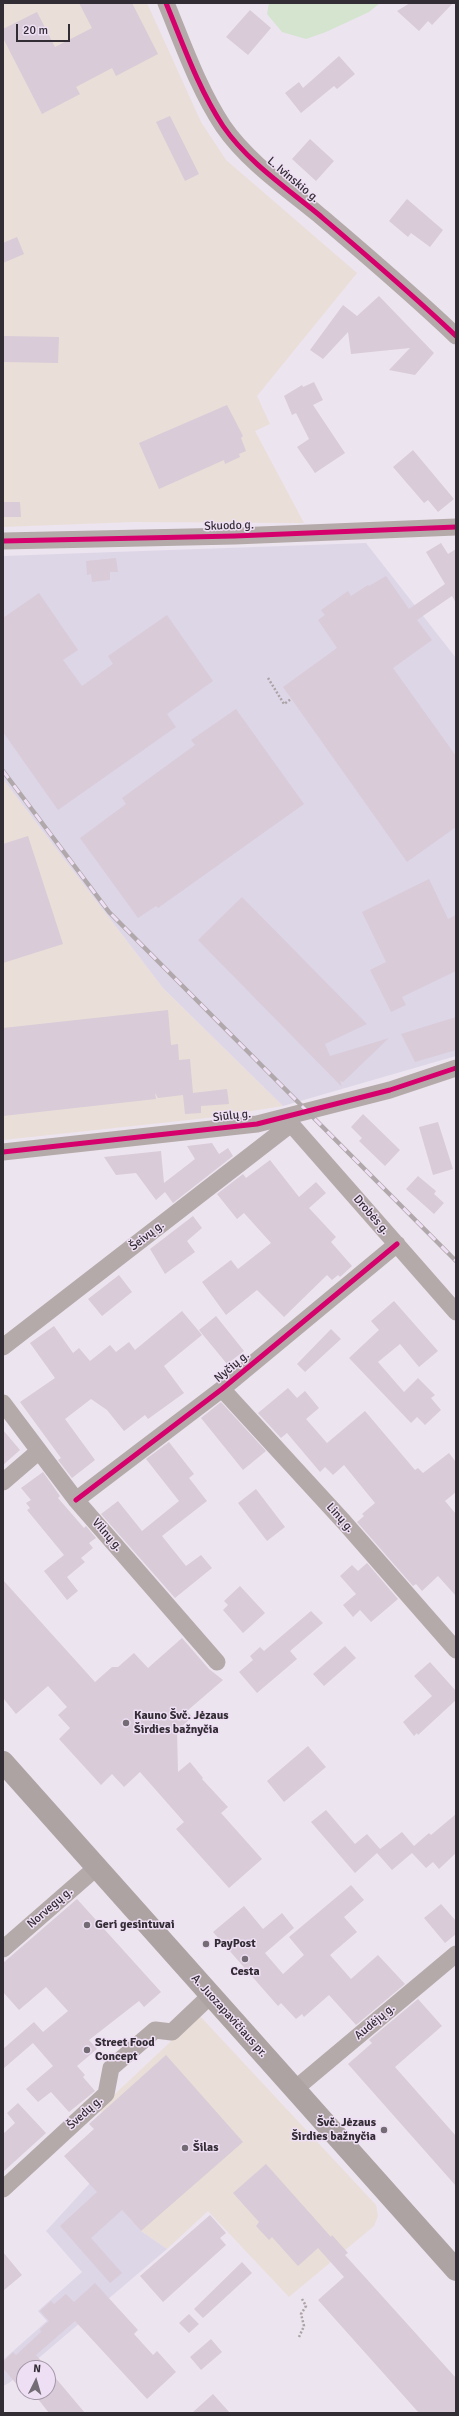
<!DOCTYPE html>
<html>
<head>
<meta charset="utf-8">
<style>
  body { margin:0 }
  #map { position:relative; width:459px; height:2416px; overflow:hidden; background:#ece4ef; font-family:Signika,sans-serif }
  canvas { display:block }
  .frame { position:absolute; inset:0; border:4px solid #322c34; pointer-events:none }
  .north { position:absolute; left:16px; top:2360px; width:40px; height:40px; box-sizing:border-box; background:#efdff4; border:1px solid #a397a7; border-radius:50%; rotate:5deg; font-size:11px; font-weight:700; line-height:16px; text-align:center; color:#322c34 }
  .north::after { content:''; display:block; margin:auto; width:14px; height:18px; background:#736c75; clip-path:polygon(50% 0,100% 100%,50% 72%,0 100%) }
  .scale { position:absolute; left:16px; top:24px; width:54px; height:18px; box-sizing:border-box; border:2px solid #322c34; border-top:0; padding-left:5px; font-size:12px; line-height:14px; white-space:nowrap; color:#322c34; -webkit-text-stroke:3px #efdff4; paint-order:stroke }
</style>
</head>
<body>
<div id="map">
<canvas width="459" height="2416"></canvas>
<div class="frame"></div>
<div class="north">N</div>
<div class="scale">20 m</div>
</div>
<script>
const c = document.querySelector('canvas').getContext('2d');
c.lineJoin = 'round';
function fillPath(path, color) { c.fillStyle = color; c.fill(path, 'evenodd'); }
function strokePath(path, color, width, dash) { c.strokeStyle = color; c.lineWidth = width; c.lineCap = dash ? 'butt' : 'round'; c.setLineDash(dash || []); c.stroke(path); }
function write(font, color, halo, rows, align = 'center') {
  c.font = font + ' Signika,sans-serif'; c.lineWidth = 3; c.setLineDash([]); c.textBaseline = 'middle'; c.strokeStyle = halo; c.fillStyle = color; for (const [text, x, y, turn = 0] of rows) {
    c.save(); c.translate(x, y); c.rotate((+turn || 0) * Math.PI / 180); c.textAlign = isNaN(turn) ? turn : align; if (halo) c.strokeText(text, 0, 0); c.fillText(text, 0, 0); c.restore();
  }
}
const commercial = new Path2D(`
  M3 3H147L201 122 226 160 357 273 257 396 270 424 255 431 304 523 133 522 3 527Z
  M3 779 163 988 283 1106 207 1118 3 1140Z
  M199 2015 376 2205 378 2216 374 2226 289 2297 208 2211 167 2249 141 2231 115 2202 128 2144 99 2109Z`);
const industrial = new Path2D(`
  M366 543 456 658V1056L283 1106 163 988 3 779V556Z
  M101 2171 115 2202 141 2231 167 2249 27 2368H24V2371L9 2383 3 2386V2360L47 2321 38 2311 82 2272 46 2231Z`);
const green = new Path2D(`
  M269 3H380L369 12 326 32 306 39 282 32 267 14Z`);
const building = new Path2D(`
  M79 3H132L158 54 116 76 112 68 76 87 80 94 42 114 3 38V29L37 12 55 47 92 28Z
  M410 3H453L432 25 428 21 419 31 397 11Z
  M250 10 271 28 248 55 226 37Z
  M339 56 355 74 337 89 334 86 301 113 285 93 299 82 303 88Z
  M170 116 199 174 185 181 156 122Z
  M310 139 334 161 316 181 292 159Z
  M407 199 443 230 430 247 411 233 408 237 389 221Z
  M17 237 24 254 3 263V243Z
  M379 296 434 353 415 375 389 370 410 348 351 354 348 332 323 359 310 350 343 305 357 316Z
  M3 336 59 337 58 363 3 362Z
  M314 382 323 400 313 405 345 453 315 473 297 447 309 439 296 413 292 415 284 396 302 385 303 387Z
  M227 405 243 436 241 438 246 451 239 454 240 457 225 464 224 460 159 489 139 443Z
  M413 450 454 499 438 512 428 500 424 503 393 467Z
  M3 502H20L21 517H3Z
  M441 543 448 554 456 549V603L452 596 417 620 432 640 393 668 456 756V827L407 862 283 687 337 648 318 620 325 615 321 610 348 591 351 596 368 585 369 586 386 576 409 609 445 584 426 552Z
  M116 558 118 572H110V580L92 582 91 574 87 575 86 561Z
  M39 593 78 650 63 660 82 686 113 664 108 656 167 615 213 681 167 714 176 727 58 810 3 732V618Z
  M236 709 304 804 158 908 156 906 138 918 80 838 126 804 122 798 195 745 191 740Z
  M28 836 63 944 3 963V844Z
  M429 879 448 919 456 915V971L402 997 406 1005 391 1012 370 970 386 962 362 912Z
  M242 897 367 1024 325 1044 330 1056 389 1038 343 1082 340 1081 342 1087 198 940Z
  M168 1010 171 1045 178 1044 179 1060 190 1059 193 1093 227 1089 229 1104 201 1106V1113L185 1114 183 1095 158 1098 155 1093 156 1099 3 1116V1028Z
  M456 1017V1050L415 1062 401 1034Z
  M363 1114 400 1150 385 1166 359 1141 362 1138 351 1127Z
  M438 1122 453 1169 433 1175 419 1127Z
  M212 1143 219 1154 228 1148 233 1156 173 1203 165 1192 156 1200 136 1173 116 1175 104 1157 161 1151 164 1183 195 1159 187 1146Z
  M270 1160 299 1197 316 1182 326 1193 309 1208 336 1237 331 1242 352 1266 340 1277 338 1275 332 1280 327 1275 284 1317 257 1290 226 1315 202 1282 231 1260 238 1269 271 1243 244 1213 237 1219 217 1194 243 1174 246 1178Z
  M418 1176 436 1191 434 1194 444 1203 434 1214 406 1189Z
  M193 1216 202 1228 187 1241 195 1252 165 1274 150 1249Z
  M119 1275 132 1292 102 1316 88 1299Z
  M394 1301 438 1351 419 1367 400 1344 378 1362 404 1392 418 1378 435 1395 431 1398 441 1410 425 1425 417 1417 411 1423 349 1358 379 1330 371 1321Z
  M182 1311 202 1335 164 1366 184 1393 148 1419 145 1415 124 1431 107 1410 91 1399 65 1419 95 1460 72 1478 58 1460 61 1458 20 1402 55 1378 30 1343 54 1326 73 1353 79 1348 90 1361 110 1345 116 1352 129 1342 135 1350Z
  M216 1316 244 1351 227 1364 199 1330Z
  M331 1329 341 1339 305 1372 297 1364Z
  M288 1388 297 1398 305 1391 319 1408 306 1419 327 1443 365 1411 415 1470 418 1468 423 1473 449 1453 456 1462V1492L445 1501 456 1514V1596L438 1576 422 1591 416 1584 413 1586 357 1522 364 1516 362 1514 375 1503 344 1465 333 1475 325 1467 320 1472 287 1433 281 1438 258 1413Z
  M221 1402 266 1451 243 1470 201 1418Z
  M3 1430 20 1450 3 1465Z
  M169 1442 194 1474 189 1478 207 1501 162 1536 186 1566 201 1555 212 1568 175 1598 101 1514 118 1501 142 1531 179 1501 146 1459Z
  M43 1472 60 1496 58 1498 84 1528 86 1526 96 1538 89 1543 93 1548 81 1558 85 1562 67 1577 78 1591 67 1600 44 1571 64 1555 27 1510 30 1508 26 1503 31 1500 21 1488Z
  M256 1489 285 1527 267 1541 238 1503Z
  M367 1563 398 1599 371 1622 360 1610 353 1617 343 1605 356 1594 340 1576 352 1565 358 1571Z
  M3 1580 95 1682 112 1667H118L134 1653 148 1668 182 1638 209 1669 223 1680 187 1711 192 1717 177 1731 178 1772 190 1762 203 1778 202 1779 228 1807 221 1813 262 1859 229 1888 176 1829 184 1822 140 1772 124 1787 112 1774 101 1785 59 1739 70 1728 58 1715 67 1707 48 1686 16 1714 3 1698Z
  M240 1586 265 1613 243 1633 223 1610 228 1605 224 1601Z
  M311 1611 323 1623 290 1651 297 1659 257 1693 239 1672 253 1660 250 1656 260 1647 264 1651Z
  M345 1646 356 1658 324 1686 313 1674Z
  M430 1662 456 1691V1700L418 1735 417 1733 414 1736 403 1722 432 1696 414 1676Z
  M308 1746 326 1767 284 1802 267 1781Z
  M326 1810 355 1844 367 1834 380 1849 402 1832 414 1846 429 1833 431 1835 456 1814V1853L439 1869 433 1862 426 1868 412 1853 392 1870 377 1853 355 1873 311 1822Z
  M351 1885 364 1900 344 1917 357 1932 330 1955 351 1979 378 1955 405 1984 356 2025 329 1995 304 2017 302 2014 296 2019 281 2003 278 2006 213 1932 244 1906 263 1929 282 1913 294 1928 265 1953 283 1974 304 1955 289 1937Z
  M77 1899 161 1992 144 2007 139 2001 89 2040 97 2049 77 2066 85 2075 83 2077 95 2091 69 2112 51 2092 38 2102 26 2089 53 2066 33 2043 3 2069V2049L34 2022 43 2032 68 2011 46 1987 19 2010 3 1992V1963Z
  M441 1904 456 1921V1934L445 1943 424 1918Z
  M418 1999 442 2026 395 2067 456 2136V2186L348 2064 372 2043 369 2040Z
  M166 2055 243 2142 141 2231 122 2210 91 2238 122 2273 110 2283 60 2226 97 2192 64 2156 94 2129 89 2124Z
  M18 2103 46 2133 3 2172V2134L15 2123 7 2113Z
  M266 2164 331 2237 332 2235 348 2253 345 2255 456 2378V2413H419L318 2300 344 2277 318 2248 298 2266 272 2237 269 2240 256 2226 259 2222 233 2193Z
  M210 2215 226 2233 220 2238 226 2245 163 2302 140 2276Z
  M3 2252 22 2275 3 2291Z
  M242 2262 252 2273 203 2318 194 2309Z
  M95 2283 138 2330 134 2334 153 2355 157 2351 176 2372 147 2399 75 2321 36 2355 47 2368H24V2392H48V2369L85 2413H49L34 2394 29 2399 3 2368V2362L13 2352 16 2355 41 2332 40 2329 49 2321 40 2311 51 2301 54 2304 66 2294 74 2302Z
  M189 2314 199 2324 189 2333 179 2323Z
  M211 2339 222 2352 201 2370 190 2357Z
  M213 2394 230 2413H192Z`);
const path = new Path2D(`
  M268 678 284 704 291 699
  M299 2337 304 2326 301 2314 306 2306 302 2299`);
const minor = new Path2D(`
  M166 3C183 44 198 88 223 126 247 161 285 187 318 214 365 254 411 293 456 336
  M3 541 235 536 456 527
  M290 1116 291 1124 456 1312
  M3 1152 257 1124 390 1090 456 1068
  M3 1347 291 1124
  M222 1389 344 1522 456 1650
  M3 1403 76 1500 217 1662
  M3 1482 39 1451
  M76 1500 222 1389 397 1244
  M3 1949 97 1867
  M295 2089 456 1954
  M3 2189 106 2094 111 2068 155 2030 172 2032 211 1995`);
const major = new Path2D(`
  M3 1762 456 2270`);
const rail = new Path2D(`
  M3 771 109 912 456 1261`);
const cycleway = new Path2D(`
  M166 3C183 44 198 88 223 126 247 161 285 187 318 214 365 254 411 293 456 336
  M3 541 235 536 456 527
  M3 1152 257 1124 390 1090 456 1068
  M76 1500 222 1389 397 1244`);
const markers = [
  [126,1723,4,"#736c75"],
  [87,1925,4,"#736c75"],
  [206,1944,4,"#736c75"],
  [245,1959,4,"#736c75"],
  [87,2050,4,"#736c75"],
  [384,2130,4,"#736c75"],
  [185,2148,4,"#736c75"]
];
const streetNames = [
  ["L. Ivinskio g.",293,180,40],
  ["Skuodo g.",229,526,-2],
  ["Siūlų g.",232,1116,-6],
  ["Drobės g.",371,1215,49],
  ["Šeivų g.",147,1236,-38],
  ["Nyčių g.",232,1367,-40],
  ["Linų g.",340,1518,48],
  ["Vilnų g.",107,1535,49],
  ["Norvegų g.",50,1908,-41],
  ["A. Juozapavičiaus pr.",229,2016,48],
  ["Audėjų g.",375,2022,-40],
  ["Švedų g.",85,2113,-42]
];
const poiNames = [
  ["Kauno Švč. Jėzaus",134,1716],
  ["Širdies bažnyčia",134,1730],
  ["Geri gesintuvai",95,1925],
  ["PayPost",214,1944],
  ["Cesta",245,1972,"center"],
  ["Street Food",95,2043],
  ["Concept",95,2057],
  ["Švč. Jėzaus",376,2123,"right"],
  ["Širdies bažnyčia",376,2137,"right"],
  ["Šilas",193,2148]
];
fillPath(commercial, '#eaded8');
fillPath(industrial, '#ddd6e7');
fillPath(green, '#d4e4cf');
fillPath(building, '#d9cbd8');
strokePath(path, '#aca3a5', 2.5, [2, 2]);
strokePath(minor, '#b5aaaa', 17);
strokePath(major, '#ada3a3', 22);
strokePath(rail, '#b0a8aa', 4.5);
strokePath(rail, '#efdff4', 3, [9]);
strokePath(cycleway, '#d6006c', 5);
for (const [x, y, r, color] of markers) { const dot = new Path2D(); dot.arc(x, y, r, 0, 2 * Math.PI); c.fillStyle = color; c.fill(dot); strokePath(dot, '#efdff4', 1.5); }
write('12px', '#322c34', '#efdff4', streetNames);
write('bold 12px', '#322c34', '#efdff4', poiNames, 'left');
</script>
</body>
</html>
